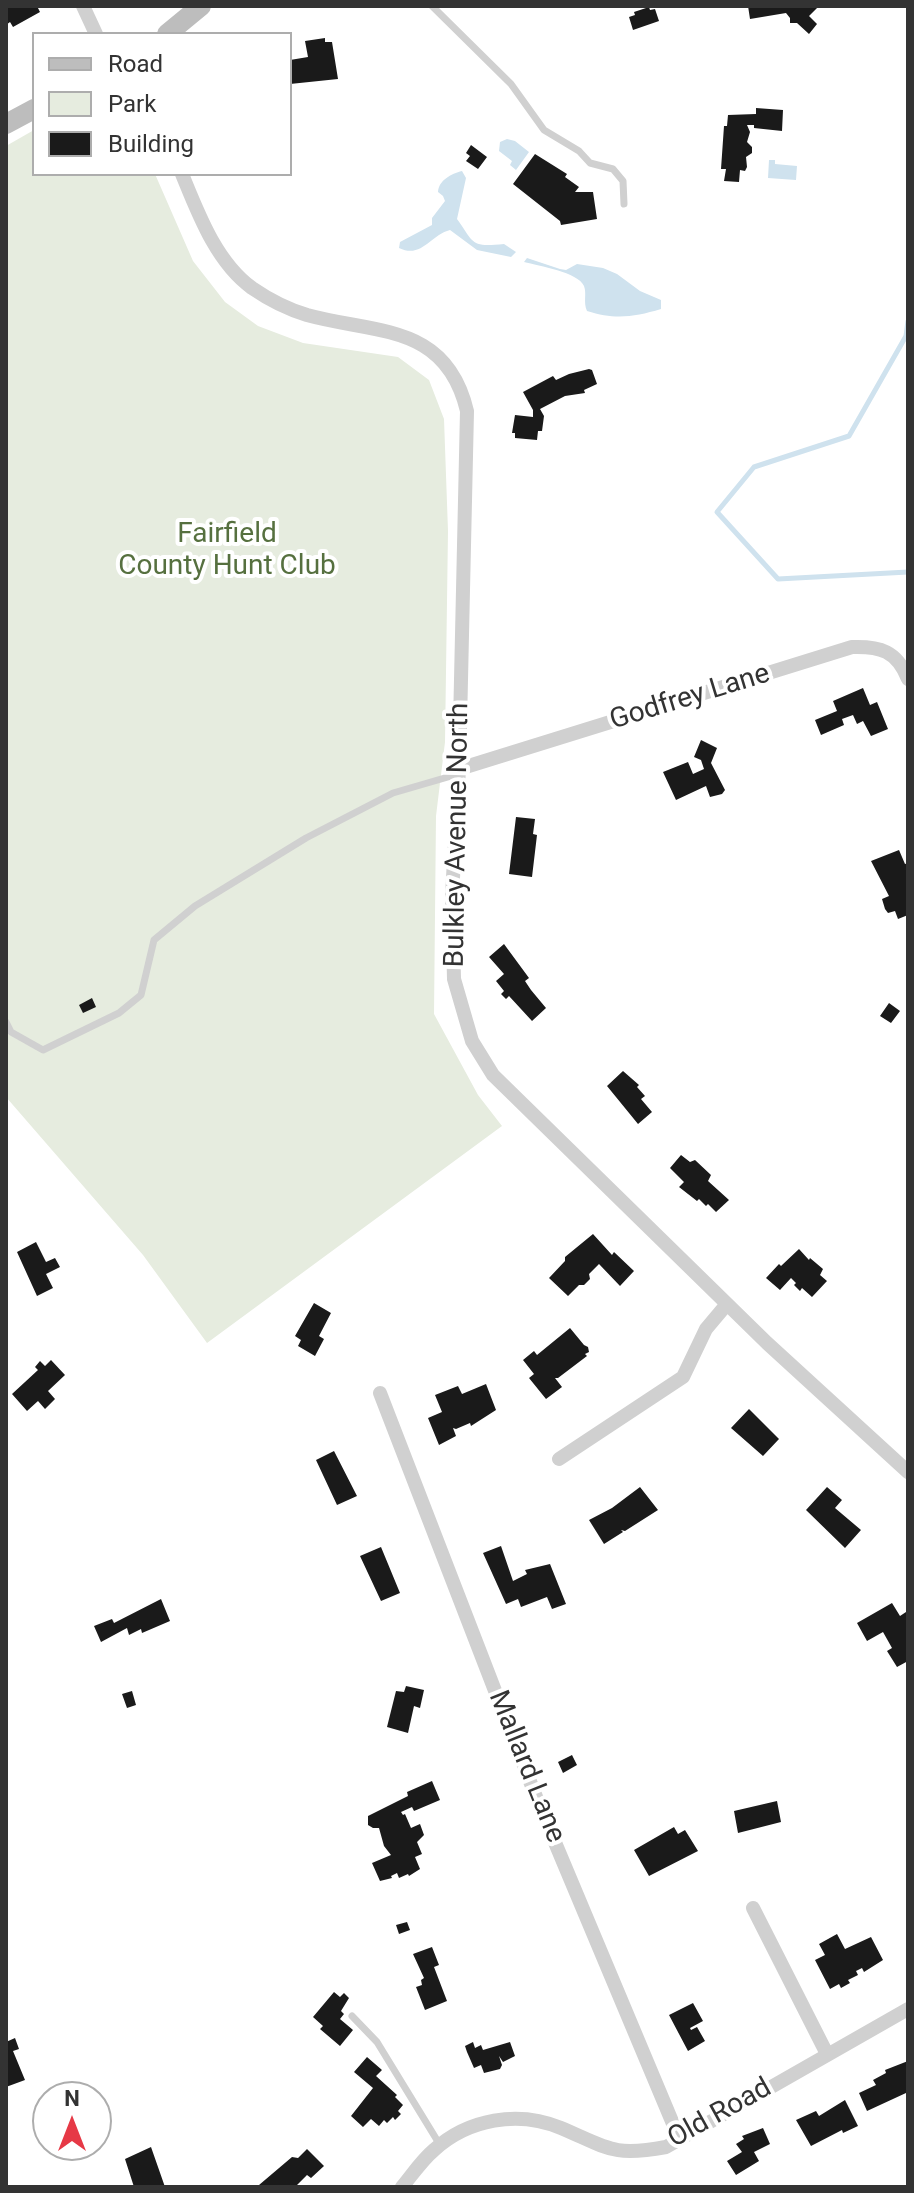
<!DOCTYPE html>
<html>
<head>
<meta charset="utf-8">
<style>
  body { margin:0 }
  #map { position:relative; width:914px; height:2193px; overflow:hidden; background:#fff; font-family:Roboto,sans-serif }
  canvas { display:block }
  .frame { position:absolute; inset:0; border:8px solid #333; pointer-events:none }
  .legend { position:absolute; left:32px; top:32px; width:260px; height:144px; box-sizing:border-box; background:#fff; border:2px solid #adadad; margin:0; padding:10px 14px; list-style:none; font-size:24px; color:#333 }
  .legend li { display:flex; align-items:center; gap:16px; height:40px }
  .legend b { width:40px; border:2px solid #adadad }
  .north { position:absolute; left:32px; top:2081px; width:80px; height:80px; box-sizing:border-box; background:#fff; border:2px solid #adadad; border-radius:50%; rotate:0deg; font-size:22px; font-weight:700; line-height:32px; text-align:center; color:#333 }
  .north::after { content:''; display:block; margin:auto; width:28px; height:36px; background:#e63946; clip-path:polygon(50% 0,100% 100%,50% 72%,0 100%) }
</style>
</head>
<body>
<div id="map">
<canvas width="914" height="2193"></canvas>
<div class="frame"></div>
<ul class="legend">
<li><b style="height:10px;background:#bdbdbd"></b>Road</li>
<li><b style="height:22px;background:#e6ecdf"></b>Park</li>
<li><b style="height:22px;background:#1a1a1a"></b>Building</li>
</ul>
<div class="north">N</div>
</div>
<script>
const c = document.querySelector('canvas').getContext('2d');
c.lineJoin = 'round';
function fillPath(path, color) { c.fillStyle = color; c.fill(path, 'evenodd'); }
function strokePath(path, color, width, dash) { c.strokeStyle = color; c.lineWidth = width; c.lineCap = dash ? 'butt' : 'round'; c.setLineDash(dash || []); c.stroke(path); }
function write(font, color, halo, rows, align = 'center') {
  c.font = font + ' Roboto,sans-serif'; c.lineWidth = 8; c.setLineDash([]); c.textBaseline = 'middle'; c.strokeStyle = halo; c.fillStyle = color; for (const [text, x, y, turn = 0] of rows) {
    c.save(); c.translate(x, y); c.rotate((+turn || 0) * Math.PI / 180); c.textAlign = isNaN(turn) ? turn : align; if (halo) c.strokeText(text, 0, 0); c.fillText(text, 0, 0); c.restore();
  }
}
const green = new Path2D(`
  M34 130V174H155L193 261 225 302 258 326 303 343 398 357 429 380 444 419 448 531 445 742 436 816 434 1014 478 1095 502 1126 207 1343 143 1255 6 1097V146Z`);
const water = new Path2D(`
  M507 139 515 141 529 152 516 170 510 165 512 161 499 151 500 142Z
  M769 160H775V164L797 166 796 180 768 178Z
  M462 171 466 178 457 219C475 244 470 247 504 244L516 252 511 257 477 250 450 230C430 235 422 259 399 248L400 242 432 225V218L445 201 443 196 438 192C439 180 451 174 462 171Z
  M527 258 560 269 566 270 577 264 603 268 617 274 640 291 661 300V309C634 317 615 320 587 311 583 302 587 294 584 286 578 272 539 266 524 262Z`);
const stream = new Path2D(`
  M908 321 906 336 849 436 754 467 717 512 778 579 908 572`);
const building = new Path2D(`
  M6 6H37L40 12 13 27 10 22 6 25Z
  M748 6H819L809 16 817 24 809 34 797 23H790V18L786 13 750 19Z
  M649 7 650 10 655 9 659 21 633 30 629 17 635 15 634 12Z
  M325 38V42H332L338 79 290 84V60L308 57 305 41Z
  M756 108 783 110 782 131 754 128V125H747L750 132 747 142 752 147V153L746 157 747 167 745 171 740 170 739 182 724 181 726 169H721L724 126H727L728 115 756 114Z
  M471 145 487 157 478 169 466 161 470 156 466 153Z
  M535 154 567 174 565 177 579 187 575 192H593L597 219 561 225 560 221 513 184Z
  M589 369 592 370 597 384 584 390 585 393 565 396 540 409 544 416 542 431H538L537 440 515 438V433H512L515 415 533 417V410L523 392 553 376 556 380 569 374Z
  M863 688 870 705 877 702 888 729 871 736 863 721 857 724 853 715 842 719 844 725 821 735 815 720 837 711 833 701Z
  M701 740 717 748 711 763 725 790 722 794 710 797 706 786 676 800 663 772 688 762 693 774 704 769 701 760 694 757Z
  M516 817 535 819 533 834 537 835 532 877 509 874Z
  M899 850 905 864 908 863V915L898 919 895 911 888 913 885 909 882 899 889 896 871 861Z
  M504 944 529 978 525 981 531 990 546 1008 532 1021 509 996 506 999 501 994 504 991 496 981 504 974 489 957Z
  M92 998 96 1007 83 1013 79 1005Z
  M889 1003 900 1011 891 1023 880 1016Z
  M623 1071 639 1085 637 1087 645 1096 641 1099 652 1112 638 1124 607 1086Z
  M681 1155 690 1162 695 1160 711 1175 708 1181 729 1200 716 1212 708 1204 706 1206 699 1199 697 1201 679 1187 684 1182 670 1168Z
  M593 1234 612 1255 614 1252 634 1271 620 1286 599 1264 589 1274 590 1279 584 1285H579L568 1296 549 1278 565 1261V1257Z
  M36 1242 46 1262 55 1258 60 1267 46 1274 53 1288 37 1296 17 1252Z
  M799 1249 809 1260 810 1258 823 1269 820 1275 827 1281 812 1297 802 1288 800 1291 794 1285 796 1283 791 1278 780 1290 766 1278 779 1264 781 1266Z
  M314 1303 331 1313 319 1336 324 1339 315 1356 298 1346 301 1340 295 1336Z
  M570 1328 584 1345 588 1347 589 1352 585 1354 587 1356 558 1378H555L562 1387 546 1399 529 1378 534 1374 523 1360 534 1351 537 1355Z
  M51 1360 65 1375 48 1391 55 1399 45 1409 38 1401 27 1411 12 1394 38 1370 35 1367 40 1361 45 1366Z
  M486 1384 496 1410 471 1426 470 1423 456 1429 453 1428 456 1436 439 1445 428 1418 442 1412 435 1395 458 1386 462 1394Z
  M749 1409 779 1439 763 1456 731 1428Z
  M334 1451 357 1496 337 1505 316 1460Z
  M640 1487 658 1510 625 1531 621 1530 623 1532 604 1544 589 1520 612 1508Z
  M827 1487 842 1500 835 1508 861 1530 845 1548 806 1510Z
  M501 1546 513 1581 527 1574 525 1570 550 1564 566 1604 552 1609 547 1597 521 1607 518 1599 506 1604 483 1553Z
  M381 1547 400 1593 381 1601 360 1556Z
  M161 1599 170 1621 142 1633 141 1629 129 1635 127 1628 101 1642 94 1626 112 1619 114 1623Z
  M892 1603 900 1616 906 1612 908 1616V1661L897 1667 887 1651 892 1648 883 1632 867 1641 857 1623Z
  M406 1686 424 1690 420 1708 414 1706 408 1733 387 1727 396 1691 404 1692Z
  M132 1691 136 1705 127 1708 122 1694Z
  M572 1755 577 1765 563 1773 558 1762Z
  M432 1781 440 1800 414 1811 412 1807 401 1812 403 1815 405 1814 411 1828 420 1824 424 1835 417 1842 422 1854 415 1857 420 1869 409 1876 408 1874 399 1878 397 1873 391 1876 392 1878 380 1881 372 1863 391 1855 384 1846 379 1828H373L368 1825V1816L408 1796 407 1792Z
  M777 1801 781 1822 738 1833 734 1811Z
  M674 1827 678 1834 685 1830 698 1851 649 1876 634 1850Z
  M407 1922 410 1930 399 1934 396 1925Z
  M837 1934 845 1949 871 1937 883 1960 864 1972 862 1968 856 1971 858 1975 848 1980 850 1983 841 1988 839 1984 830 1989 815 1960 825 1955 819 1944Z
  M432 1947 439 1965 434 1967 447 2001 425 2010 416 1987 422 1985 421 1980 424 1978 413 1954Z
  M334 1992 340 1997 344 1993 349 1998 341 2011 344 2014 340 2019 353 2030 340 2046 320 2029 323 2026 313 2017Z
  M693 2003 703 2021 690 2028 691 2030 697 2027 705 2041 688 2051 669 2015Z
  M15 2038 19 2049 13 2051 25 2080 6 2087V2042Z
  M473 2042 475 2048 481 2045 483 2050 510 2042 515 2056 503 2062 499 2056 502 2065 500 2069 484 2073 481 2065 474 2068 467 2052 465 2046Z
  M367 2057 382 2070 376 2076 397 2095 395 2097 403 2105 398 2111 401 2114 395 2120 393 2117 387 2123 384 2120 379 2126 371 2119 363 2127 351 2116 373 2088 354 2072Z
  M908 2061V2097L906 2093 867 2111 859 2093 876 2085 873 2080 886 2073 885 2070Z
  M845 2100 858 2126 843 2133 842 2130 811 2146 796 2120 816 2111 819 2116Z
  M763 2128 770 2144 754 2152 759 2161 736 2175 727 2161 742 2152 736 2144 744 2139 742 2136Z
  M151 2147 165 2187H134L125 2159Z
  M307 2149 324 2166 311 2178 307 2175 295 2187 259 2185 292 2157 298 2158Z`);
const service = new Path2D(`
  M432 6 511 84 544 130 579 151 590 163 613 169 623 181 624 204
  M6 1022 11 1032 43 1050 119 1013 141 995 154 940 195 906 306 838 393 793 448 777 457 771
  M352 2016 377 2042 440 2145`);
const minor = new Path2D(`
  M83 6 96 34
  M182 174C198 213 216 262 252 288 268 299 287 309 307 315 376 334 446 323 467 411L459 769 452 896 454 979 472 1041 493 1075 767 1343 908 1472
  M459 769 852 647C880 646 897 651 908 679
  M380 1393 538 1802 679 2138
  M559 1459 683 1377 706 1329 727 1304
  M753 1908 827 2054
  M402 2187C412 2175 422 2160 434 2150 468 2119 518 2110 561 2128 608 2148 613 2157 666 2147L908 2009`);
const secondary = new Path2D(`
  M167 34 201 6
  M6 124 34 109`);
const parkNames = [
  ["Fairfield",227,535],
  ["County Hunt Club",227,567]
];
const streetNames = [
  ["Godfrey Lane",690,698,-17],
  ["Bulkley Avenue North",458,835,-89],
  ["Mallard Lane",526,1767,68],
  ["Old Road",720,2114,-29]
];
fillPath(green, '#e6ecdf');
fillPath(water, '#cfe2ee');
strokePath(stream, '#cfe2ee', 5);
fillPath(building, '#1a1a1a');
strokePath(service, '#d0d0d0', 7);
strokePath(minor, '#d0d0d0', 14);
strokePath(secondary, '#bdbdbd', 20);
write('28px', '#56703f', '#fff', parkNames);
write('28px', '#333', '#fff', streetNames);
</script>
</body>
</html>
